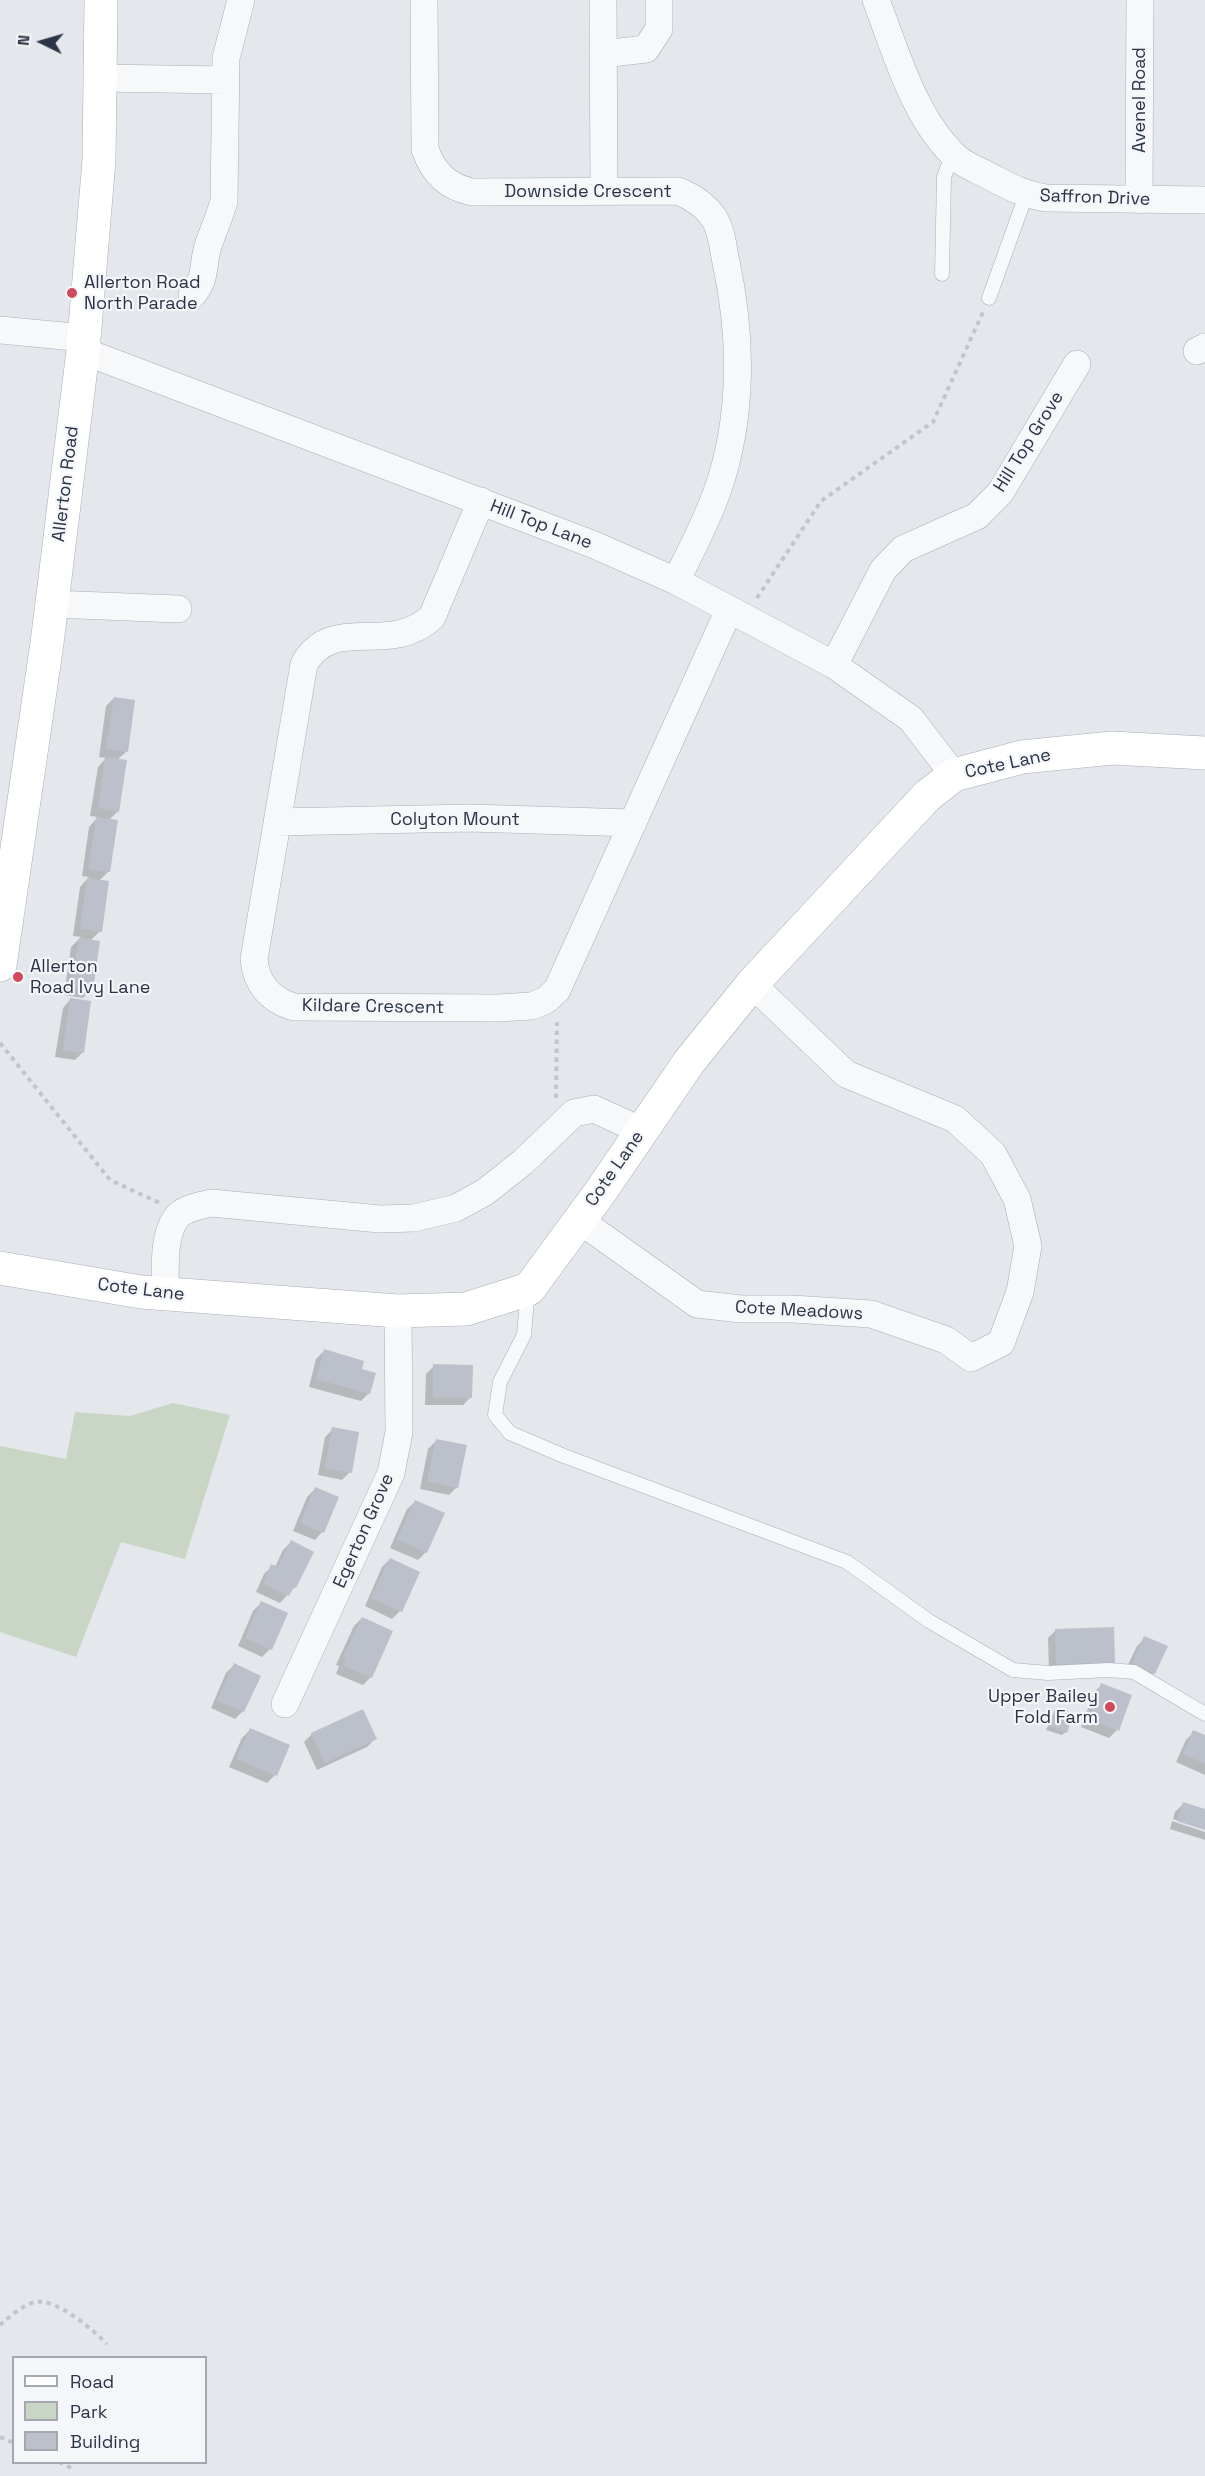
<!DOCTYPE html>
<html>
<head>
<meta charset="utf-8">
<style>
  body { margin:0 }
  #map { position:relative; width:1205px; height:2476px; overflow:hidden; background:#e4e7ec; font-family:"Space Grotesk",sans-serif }
  canvas { display:block }
  .legend { position:absolute; left:12px; top:2356px; width:195px; height:108px; box-sizing:border-box; background:#f4f6f9; border:2px solid #a4a8b1; margin:0; padding:8px 10px; list-style:none; font-size:18px; color:#2b3445 }
  .legend li { display:flex; align-items:center; gap:12px; height:30px }
  .legend b { width:30px; border:2px solid #a4a8b1 }
  .north { position:absolute; left:12px; top:12px; width:60px; height:60px; -webkit-text-stroke:4px #f4f6f9; paint-order:stroke; rotate:275deg; font-size:16px; font-weight:700; line-height:24px; text-align:center; color:#2b3445 }
  .north::after { content:''; display:block; margin:auto; width:21px; height:27px; background:#2b3445; clip-path:polygon(50% 0,100% 100%,50% 72%,0 100%) }
</style>
</head>
<body>
<div id="map">
<canvas width="1205" height="2476"></canvas>
<ul class="legend">
<li><b style="height:8px;background:#fff"></b>Road</li>
<li><b style="height:16px;background:#c9d6c5"></b>Park</li>
<li><b style="height:16px;background:#bbc0ca"></b>Building</li>
</ul>
<div class="north">N</div>
</div>
<script>
const c = document.querySelector('canvas').getContext('2d');
c.lineJoin = 'round';
function fillPath(path, color) { c.fillStyle = color; c.fill(path, 'evenodd'); }
function strokePath(path, color, width, dash) { c.strokeStyle = color; c.lineWidth = width; c.lineCap = dash ? 'butt' : 'round'; c.setLineDash(dash || []); c.stroke(path); }
function write(font, color, halo, rows, align = 'center') {
  c.font = font + ' "Space Grotesk",sans-serif'; c.lineWidth = 4.5; c.setLineDash([]); c.textBaseline = 'middle'; c.strokeStyle = halo; c.fillStyle = color; for (const [text, x, y, turn = 0] of rows) {
    c.save(); c.translate(x, y); c.rotate((+turn || 0) * Math.PI / 180); c.textAlign = isNaN(turn) ? turn : align; if (halo) c.strokeText(text, 0, 0); c.fillText(text, 0, 0); c.restore();
  }
}
const green = new Path2D(`
  M173 1403 230 1415 185 1559 121 1542 76 1657 0 1632V1446L66 1459 75 1412 130 1416Z`);
const shadow = new Path2D(`
  M114 698 126 752 117 760 118 811 109 820V871L99 881 100 931 90 941 91 990 83 998 64 995 71 947 81 937 73 936 80 887 89 877 82 876 89 827 98 817 90 816 98 767 106 758 99 757 106 706Z
  M70 1000 83 1052 75 1060 55 1057 63 1008Z
  M324 1351 360 1370 369 1393 361 1401 309 1387 316 1359Z
  M434 1366 471 1397 463 1405H425L426 1374Z
  M333 1429 350 1472 342 1480 318 1475 325 1437Z
  M436 1441 457 1487 449 1495 420 1489 428 1449Z
  M315 1489 322 1532 315 1540 293 1531 307 1497Z
  M415 1502 426 1552 418 1560 390 1548 407 1509Z
  M291 1542 295 1587 280 1603 256 1592 264 1574 272 1566 275 1567 283 1550Z
  M390 1559 400 1611 392 1619 365 1606 382 1567Z
  M261 1603 270 1649 262 1657 238 1646 253 1611Z
  M362 1618 371 1677 363 1685 336 1674 339 1666 336 1665 354 1626Z
  M1056 1630 1113 1662 1105 1670 1049 1671 1048 1638Z
  M1145 1638 1154 1673 1146 1681 1125 1671 1137 1646Z
  M234 1665 243 1711 235 1719 211 1708 226 1673Z
  M1102 1685 1117 1730 1109 1738 1081 1727 1094 1692Z
  M1055 1710 1066 1732 1062 1735 1046 1730Z
  M250 1730 288 1746 275 1775 267 1783 229 1767 242 1738Z
  M1194 1732 1205 1737V1775L1176 1762 1186 1740Z
  M312 1734 375 1739 367 1747 317 1770 304 1742Z
  M1183 1804 1205 1811V1829L1173 1819 1175 1812Z
  M1172 1821 1205 1832V1840L1170 1829Z`);
const building = new Path2D(`
  M114 697 135 700 128 752 106 749Z
  M105 757 127 760 119 812 98 808Z
  M96 817 118 820 110 872 89 869Z
  M87 878 109 881 102 932 80 928Z
  M79 938 100 941 93 991 71 988Z
  M70 998 91 1001 84 1053 63 1050Z
  M324 1349 364 1361 362 1369 376 1373 370 1394 316 1379Z
  M433 1364 473 1365 472 1398 433 1397Z
  M332 1427 359 1432 352 1473 325 1468Z
  M436 1439 467 1445 458 1488 427 1481Z
  M315 1487 339 1497 324 1533 300 1523Z
  M415 1500 445 1513 427 1553 397 1539Z
  M291 1540 314 1552 296 1588 294 1587 289 1596 263 1584 271 1564 278 1567Z
  M390 1558 420 1572 402 1612 371 1598Z
  M261 1601 288 1613 272 1650 245 1638Z
  M362 1617 393 1631 372 1678 343 1666 346 1658 343 1657Z
  M1114 1627 1115 1663 1056 1664 1055 1629Z
  M1144 1636 1168 1646 1155 1674 1132 1663Z
  M234 1663 261 1676 244 1712 217 1700Z
  M1101 1683 1132 1695 1119 1731 1088 1719Z
  M363 1709 377 1739 325 1763 311 1733Z
  M1055 1709 1073 1715 1067 1733 1049 1726Z
  M250 1728 290 1745 277 1776 236 1759Z
  M1193 1730 1205 1735V1764L1183 1754Z
  M1183 1802 1205 1809V1830L1177 1821Z`);
const path = new Path2D(`
  M757 598 821 501 933 422 983 312
  M0 1043 110 1180 160 1203
  M556 1098 557 1022
  M0 2325C10 2317 22 2305 35 2302 57 2298 93 2330 107 2344
  M0 2437 14 2443
  M59 2462 75 2470`);
const lane = new Path2D(`
  M942 274 944 177 953 153
  M989 298 1026 195
  M528 1289 524 1335 500 1382 495 1415 510 1433 564 1456 847 1562 929 1621 1013 1670 1048 1673 1109 1670 1134 1672 1205 1714`);
const street = new Path2D(`
  M424 0 425 149C433 173 448 187 472 192L678 191C693 197 705 205 714 218 722 231 723 248 726 262 742 336 743 417 718 489 707 521 691 551 676 581
  M603 0 604 190
  M876 0C896 52 915 121 958 159 968 167 983 172 995 179 1012 188 1026 195 1046 198L1205 200
  M603 54 646 49 659 29V0
  M100 78 225 80
  M1139 200 1140 0
  M192 295C207 279 202 265 208 246 213 231 220 216 224 201L226 58 241 0
  M0 330 84 338
  M83 351 592 544 676 581 834 665 911 719 954 775
  M1197 351 1205 347
  M481 501 432 617C389 657 333 613 304 664L254 959C256 984 270 1000 294 1007L498 1008 532 1006 546 1000 557 990 729 610
  M52 604 178 609
  M834 665 883 570 903 549 977 516 1000 493 1077 364
  M277 822 470 818 633 823
  M579 1220 697 1304 741 1309H792L871 1314 946 1340 971 1358 1001 1343 1020 1292 1028 1246 1017 1199 993 1154 955 1119 846 1074 752 984
  M165 1294C166 1270 162 1239 176 1218 183 1208 200 1206 211 1203L380 1219 414 1218 456 1208 485 1192 523 1162 574 1113 594 1109 642 1131
  M285 1704 391 1473 399 1432 398 1311`);
const secondary = new Path2D(`
  M0 965 47 643 83 351 99 160 101 0
  M0 1268 141 1292 398 1311 466 1309 529 1289 601 1191 689 1062 752 984 927 796 954 775 1022 757 1112 748 1205 753`);
const markers = [
  [72,293,6,"#d1495b"],
  [18,977,6,"#d1495b"],
  [1110,1707,6,"#d1495b"]
];
const streetNames = [
  ["Avenel Road",1140,100,-90],
  ["Downside Crescent",588,192],
  ["Saffron Drive",1095,198,2],
  ["Hill Top Grove",1029,442,-58],
  ["Allerton Road",66,484,-83],
  ["Hill Top Lane",541,525,21],
  ["Cote Lane",1008,764,-12],
  ["Colyton Mount",455,820],
  ["Kildare Crescent",373,1007,1],
  ["Cote Lane",615,1169,-55],
  ["Cote Lane",141,1290,7],
  ["Cote Meadows",799,1311,3],
  ["Egerton Grove",364,1531,-66]
];
const poiNames = [
  ["Allerton Road",84,283],
  ["North Parade",84,304],
  ["Allerton",30,967],
  ["Road Ivy Lane",30,988],
  ["Upper Bailey",1098,1697,"right"],
  ["Fold Farm",1098,1718,"right"]
];
fillPath(green, '#c9d6c5');
fillPath(shadow, '#0003');
fillPath(building, '#bbc0ca');
strokePath(lane, '#a9aeb7', 15);
strokePath(street, '#a9aeb7', 28);
strokePath(secondary, '#a9aeb7', 34);
strokePath(path, '#c2c5cb', 4, [4.5, 4.5]);
strokePath(lane, '#f7f8fa', 14);
strokePath(street, '#f7f8fa', 27);
strokePath(secondary, '#fff', 33);
for (const [x, y, r, color] of markers) { const dot = new Path2D(); dot.arc(x, y, r, 0, 2 * Math.PI); c.fillStyle = color; c.fill(dot); strokePath(dot, '#f4f6f9', 2); }
write('18px', '#2b3445', '#f4f6f9', streetNames);
write('18px', '#2b3445', '#f4f6f9', poiNames, 'left');
</script>
</body>
</html>
